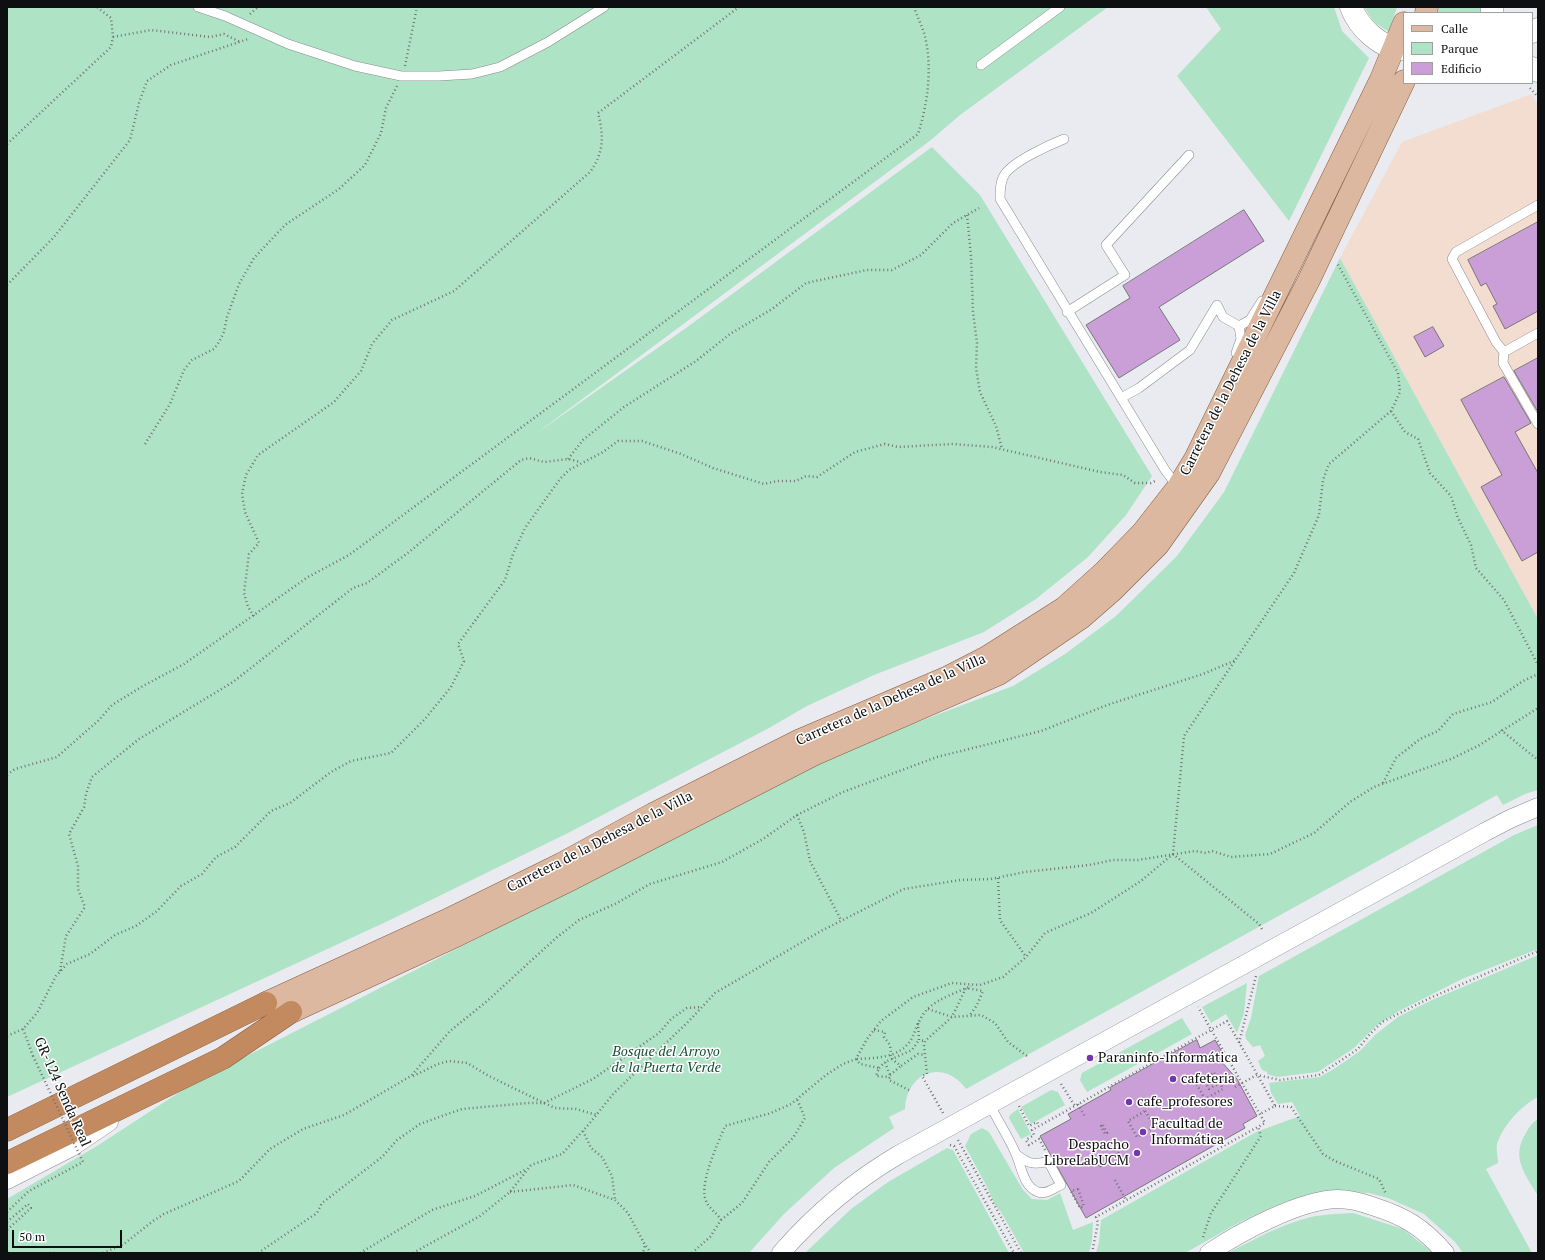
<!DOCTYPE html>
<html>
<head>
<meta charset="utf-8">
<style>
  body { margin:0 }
  #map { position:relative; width:1545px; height:1260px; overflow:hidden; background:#eaebf0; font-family:"PT Serif",serif }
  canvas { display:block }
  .frame { position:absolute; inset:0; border:8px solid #0e0f10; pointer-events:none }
  .legend { position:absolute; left:1403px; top:12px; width:130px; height:72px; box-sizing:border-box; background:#fff; border:1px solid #9f9f9f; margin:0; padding:5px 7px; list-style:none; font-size:12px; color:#0e0f10 }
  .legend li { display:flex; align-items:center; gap:8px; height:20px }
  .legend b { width:20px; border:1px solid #9f9f9f }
  .scale { position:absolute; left:12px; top:1230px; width:110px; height:18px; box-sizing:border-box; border:2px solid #0e0f10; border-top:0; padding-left:5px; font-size:12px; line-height:14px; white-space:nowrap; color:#0e0f10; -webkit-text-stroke:3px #fff; paint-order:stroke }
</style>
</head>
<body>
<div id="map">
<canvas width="1545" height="1260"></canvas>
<div class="frame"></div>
<ul class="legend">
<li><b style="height:5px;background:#dbb89f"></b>Calle</li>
<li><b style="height:11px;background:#aee3c5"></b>Parque</li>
<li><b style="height:11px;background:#ca9ed6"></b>Edificio</li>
</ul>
<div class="scale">50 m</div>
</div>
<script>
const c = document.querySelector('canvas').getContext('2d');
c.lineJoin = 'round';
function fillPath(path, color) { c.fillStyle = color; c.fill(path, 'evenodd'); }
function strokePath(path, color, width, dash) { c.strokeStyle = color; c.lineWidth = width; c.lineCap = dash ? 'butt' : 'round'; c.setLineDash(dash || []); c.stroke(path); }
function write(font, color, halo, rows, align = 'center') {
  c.font = font + ' "PT Serif",serif'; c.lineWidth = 3; c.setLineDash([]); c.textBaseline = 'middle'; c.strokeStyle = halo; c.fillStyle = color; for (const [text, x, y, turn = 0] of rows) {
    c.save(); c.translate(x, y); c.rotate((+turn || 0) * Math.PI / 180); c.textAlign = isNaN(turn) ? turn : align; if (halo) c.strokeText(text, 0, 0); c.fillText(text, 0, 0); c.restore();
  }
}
const commercial = new Path2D(`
  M1532 94 1538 105V619L1340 258 1402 142Z`);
const green = new Path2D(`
  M7 7H1108L960 115 931 140 534 435 686 328 932 147 980 195 1152 476 1126 515 1088 557 1036 599 984 632 874 675 807 706 769 728 570 832 388 921 7 1097Z
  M1206 7H1334L1342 31 1369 58 1289 221 1177 76 1221 29Z
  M1364 7H1397L1389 32 1374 22Z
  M1439 7H1483V13H1438Z
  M1340 258 1538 619V790L1525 794 1503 805 1497 795 966 1089C944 1059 907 1071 905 1109L889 1117 894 1128 834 1168 784 1214 749 1253H7V1199L97 1146 192 1084 854 746 1013 686 1065 654 1116 616 1177 556 1224 492Z
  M1538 825V949L1462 979 1399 1011 1377 1025 1354 1048 1318 1072 1277 1077 1267 1074V1072L1262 1070 1258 1061 1265 1056 1260 1045 1253 1047 1246 1039 1245 1035 1251 1018 1259 976 1514 835Z
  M1538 955V1097C1521 1106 1503 1125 1497 1144 1496 1149 1498 1157 1498 1163L1486 1169 1532 1253H1463L1455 1242 1424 1214 1388 1198 1369 1193 1345 1192 1304 1196 1273 1207 1242 1221 1185 1253H1096L1099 1242 1101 1220 1256 1132 1300 1116 1292 1102 1278 1104 1271 1093 1269 1083 1320 1077 1334 1069 1360 1051 1375 1035 1398 1017 1432 1000Z
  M1247 983 1244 1013 1237 1033 1226 1014 1211 1023 1202 1007Z
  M1182 1018 1192 1034 1087 1092 1080 1080 1082 1073Z
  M1051 1090 1058 1092 1065 1105 1031 1124 1021 1107Z
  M1018 1109 1031 1134 1021 1139 1009 1118 1010 1115Z
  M1538 1119V1196C1526 1175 1510 1158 1526 1133 1529 1127 1532 1123 1538 1119Z
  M982 1128 989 1132 1023 1190 1032 1199 1047 1200 1060 1193 1073 1230 1093 1222 1092 1241 1089 1253H1024L1001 1212 995 1205 987 1187 965 1146 971 1134Z
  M947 1148 953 1150 1009 1253H805L851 1209 888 1182Z
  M1353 1213 1403 1229 1433 1253H1228C1253 1240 1278 1226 1304 1219 1320 1214 1337 1214 1353 1213Z`);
const building = new Path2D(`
  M1244 210 1264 241 1159 307 1180 340 1119 378 1086 325 1130 298 1123 286Z
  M1538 222V311L1505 329 1493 306 1497 304 1486 283 1481 286 1468 260Z
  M1433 327 1444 346 1425 357 1414 337Z
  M1538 358V412L1514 371Z
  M1504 377 1531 423 1515 432 1538 473V552L1522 561 1481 487 1502 475 1461 400Z
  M1197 1040 1200 1048 1215 1040 1225 1057 1220 1060 1237 1079 1257 1116 1243 1124 1245 1128 1086 1218 1040 1136 1071 1119 1068 1114 1111 1090 1110 1088Z`);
const path = new Path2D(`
  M250 14 258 7
  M113 37 151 30 210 37 224 34 240 42
  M405 66 417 7
  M1530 88 1538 97
  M7 144 111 47 113 37 111 18 97 7
  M967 215 971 256 973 312 977 343 976 368 980 392 996 426 1002 449
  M7 285 54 237 130 140 139 103 147 81 171 65 248 39
  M1391 411 1405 432 1418 439 1430 473 1451 496 1458 518 1471 545 1476 568 1504 600 1538 665
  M145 444 170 404 184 370 192 360 214 349 219 342 224 332 227 317 239 284 254 258 285 225 339 189 365 165 381 133 386 108 397 86
  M568 459 583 440 624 407 696 361 730 334 772 309 806 283 867 270H892L921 255 953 223 979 208
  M254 616 248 607 244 593 249 554 259 543 245 512 242 494 246 475 258 455 334 402 361 371 372 344 392 320 454 291 590 172C604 153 604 135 598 113L739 7
  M1501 730 1538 760
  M7 775 15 769 57 757 99 720 112 705 143 686 184 664 308 577 349 555 918 134C928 103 933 65 924 33 921 24 917 16 914 7
  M1383 783 1396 758 1420 739 1438 731 1453 714 1492 702 1523 681 1538 674
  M797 815 804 832 810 861 841 920
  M998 878 1000 920 1026 957
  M1262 929 1259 924 1173 854 1184 736 1294 573 1319 515 1323 480 1329 464 1391 411 1400 392 1398 373 1337 263
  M60 971 66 936 85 907 78 889V866L69 834 84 807 86 794 92 777 139 739 233 682 353 588 367 583 409 552 521 460 529 458 544 462 568 459 580 462
  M928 1009 952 1017 966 988 983 991 977 1005 970 1015
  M918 1023 919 1040 925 1041
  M23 1029 33 1056
  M874 1030 885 1032 884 1037 890 1045C892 1058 888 1057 901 1066L918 1054 925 1055
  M7 1036 23 1029 37 1013 56 976 67 964 90 954 115 935 136 926 157 911 181 886 202 874 216 857 235 847 271 811 290 803 331 772 351 761 391 753 425 719 451 687 464 661 458 644 505 580 513 554 525 528 560 479 569 470 603 452 618 441H642L681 454 713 468 764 484 777 481H796L806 476 817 477 855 452 885 444 898 447 952 444 992 447 1100 472 1123 475 1135 483H1151L1157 480
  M1239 1043 1256 976
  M856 1059 860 1064 879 1068 876 1076 890 1077
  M857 1059C877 1058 903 1058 913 1036 917 1026 921 1014 930 1007 938 999 960 991 971 986
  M879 1068 885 1062
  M1214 1073 1218 1079 1207 1085 1209 1089 1220 1083 1223 1089 1205 1099 1196 1083Z
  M890 1075 901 1066
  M413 1076 438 1064 449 1061 467 1063 489 1076 544 1103 593 1079 659 1033 671 1019 687 1008 701 1007
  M1061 1084 1075 1106
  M1235 1087 1257 1075 1280 1080 1319 1075 1358 1049 1370 1034 1382 1022 1430 998 1538 951
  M909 1090 889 1080 890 1075 885 1062 912 1050 919 1040
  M1078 1104 1085 1117
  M1019 1106 1029 1126 1037 1122 1039 1126
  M1275 1106 1291 1107 1323 1154 1335 1161 1379 1179 1386 1194
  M1145 1111 1155 1127 1137 1137 1128 1121Z
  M943 1113 922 1076 927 1074 924 1045 925 1041 952 1017 981 1015 995 1023 1008 1042 1027 1056
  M1103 1125 1107 1133 1105 1134 1101 1126Z
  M583 1131 591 1148 602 1157 612 1176 615 1200
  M958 1140 1021 1253
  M950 1145 954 1146 1014 1253
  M1116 1149 1121 1157 1119 1158 1114 1150Z
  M1045 1150 1039 1139 1029 1145 1026 1140 1034 1135 1032 1130 1227 1021 1275 1106 1260 1114
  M1096 1160H1097L1101 1167H1100Z
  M1115 1180 1126 1200
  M1078 1189 1084 1206 1080 1208 1071 1191Z
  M510 1192 573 1185 615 1200 628 1213 645 1245 643 1253
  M721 1220 742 1203 769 1162 793 1138 805 1118 797 1099
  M7 1222 28 1204 31 1208 7 1230
  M1203 1237 1211 1213 1261 1136 1258 1127
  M646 1246 651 1253
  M7 1252 8 1253
  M49 1253H54
  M103 1253 124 1244 153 1221 164 1214 239 1181 270 1149 303 1129 344 1115 411 1076 450 1031 486 1002 556 938 579 920 615 904 650 884 722 862 763 839 797 815 843 792 937 757 1041 731 1110 704 1203 674 1236 660
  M258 1253 317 1213 322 1203 382 1157 397 1140 420 1124 442 1116 462 1109 528 1103H544L555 1108 576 1109 597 1115
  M360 1253 432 1210 475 1196 525 1170
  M413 1253 480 1216 510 1192 531 1165 562 1154 589 1124 614 1093 689 1021 715 993 821 931 904 889 960 880 991 879 1025 872 1089 865 1113 860H1138L1195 851 1206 853 1212 851 1231 857 1270 854 1314 833 1350 802 1374 787 1451 759 1478 746 1538 708
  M692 1253 710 1237 721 1220C717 1213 710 1209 707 1203 697 1186 718 1144 725 1126L771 1113 791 1104 826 1075 843 1064 856 1059 867 1039 881 1021 913 997 952 983 980 985 1003 977 1026 957 1045 933 1091 913 1141 881 1173 854
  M1092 1253 1098 1223 1096 1217 1265 1123 1198 1007`);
const service = new Path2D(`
  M198 7 225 16 288 44 355 66 401 76H439L472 74 500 67 548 42 604 7
  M981 65 1060 7
  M1064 139C1049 145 1014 161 1005 174 1000 181 1000 191 1000 199L1165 470 1178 487
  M1067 312 1125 275 1106 245 1189 155
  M1538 333 1504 352 1503 363 1538 424
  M1504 352 1496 342 1452 259 1456 252 1463 248 1538 205
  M1236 353 1241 339 1239 326 1250 320 1262 301
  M1121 398 1139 388 1190 350 1217 305 1223 317 1239 326
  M990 1105C998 1121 1008 1136 1015 1152 1021 1164 1023 1187 1038 1192 1046 1195 1054 1188 1061 1185L1048 1161C1034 1166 1027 1163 1016 1154`);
const minor = new Path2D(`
  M7 1180 72 1147 109 1122
  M781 1253C815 1214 854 1181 898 1155L1485 832 1510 819 1538 807
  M1209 1253C1240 1232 1300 1200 1337 1199 1349 1199 1361 1202 1372 1206 1404 1216 1423 1227 1445 1253`);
const tertiary = new Path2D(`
  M1351 7C1359 28 1381 49 1404 49
  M1492 13V7
  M1532 32 1538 29
  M1532 68 1538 71`);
const primary = new Path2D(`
  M1426 13 1427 7
  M266 1003 445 921 561 864 653 814 800 740 948 677 987 657 1064 608 1104 572 1142 533 1178 487 1195 459 1381 79 1404 23
  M291 1012 458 935 570 880 813 755 999 674 1081 618 1112 591 1158 545 1209 473 1309 280 1404 81`);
const motorway = new Path2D(`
  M7 1130 266 1003
  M7 1163 223 1058 291 1012`);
const pathBridge = new Path2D(`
  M7 1212 29 1191 83 1162 33 1056`);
const markers = [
  [1090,1058,4,"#7336ac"],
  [1173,1079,4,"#7336ac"],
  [1129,1102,4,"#7336ac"],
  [1143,1132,4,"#7336ac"],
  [1137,1153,4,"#7336ac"]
];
const streetNames = [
  ["Carretera de la Dehesa de la Villa",1231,383,-63],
  ["Carretera de la Dehesa de la Villa",891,700,-24],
  ["Carretera de la Dehesa de la Villa",600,842,-27],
  ["GR-124 Senda Real",62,1092,66]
];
const parkNames = [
  ["Bosque del Arroyo",666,1052],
  ["de la Puerta Verde",666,1068]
];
const poiNames = [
  ["Paraninfo-Informática",1098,1058],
  ["cafeteria",1181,1079],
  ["cafe_profesores",1137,1102],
  ["Facultad de",1151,1124],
  ["Informática",1151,1140],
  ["Despacho",1129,1145,"right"],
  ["LibreLabUCM",1129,1161,"right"]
];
fillPath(commercial, '#f3dcd0');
fillPath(green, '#aee3c5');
fillPath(building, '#ca9ed6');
strokePath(building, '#79767a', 1);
strokePath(service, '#898a8f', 10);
strokePath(minor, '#898a8f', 19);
strokePath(tertiary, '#898a8f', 23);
strokePath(primary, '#845e43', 23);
strokePath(motorway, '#845e43', 23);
strokePath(path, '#737477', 2.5, [1, 3]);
strokePath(service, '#fff', 9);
strokePath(minor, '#fff', 18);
strokePath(tertiary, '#fff', 22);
strokePath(primary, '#dbb89f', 22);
strokePath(motorway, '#c3895f', 22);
strokePath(pathBridge, '#737477', 2.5, [1, 3]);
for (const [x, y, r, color] of markers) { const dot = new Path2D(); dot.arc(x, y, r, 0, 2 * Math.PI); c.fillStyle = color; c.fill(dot); strokePath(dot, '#fff', 1.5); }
write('14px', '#0e0f10', '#fff', streetNames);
write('italic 14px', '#144d33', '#fff', parkNames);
write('14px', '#0e0f10', '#fff', poiNames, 'left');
</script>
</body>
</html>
